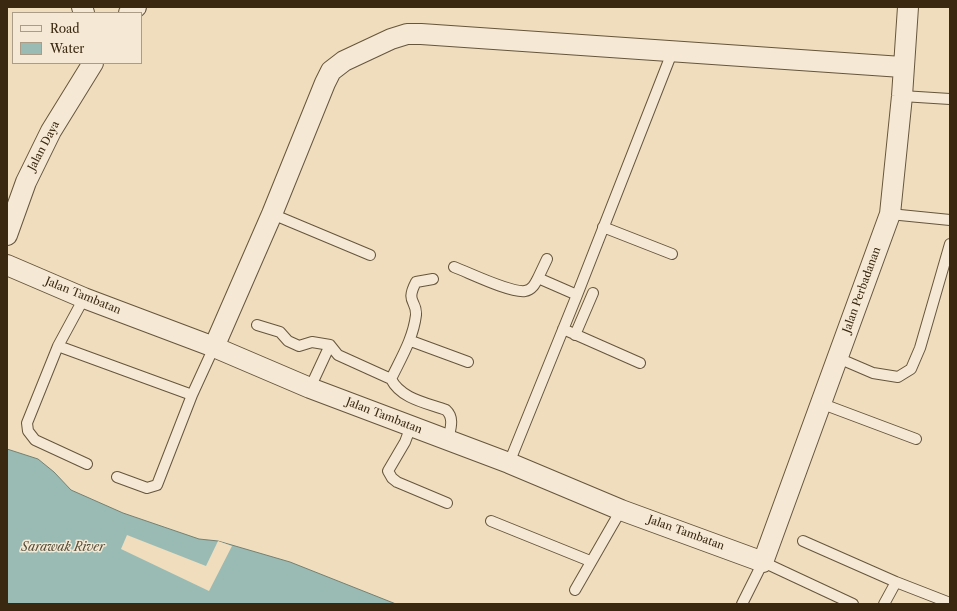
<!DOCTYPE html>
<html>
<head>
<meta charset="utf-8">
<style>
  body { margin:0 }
  #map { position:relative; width:957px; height:611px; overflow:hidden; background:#efddbe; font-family:"Libre Caslon Text",serif }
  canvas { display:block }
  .frame { position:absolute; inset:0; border:8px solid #3a2810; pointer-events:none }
  .legend { position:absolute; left:12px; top:12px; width:130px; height:52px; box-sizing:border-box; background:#f5e9d5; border:1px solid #aa9c86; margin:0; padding:5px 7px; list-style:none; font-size:12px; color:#3a2810 }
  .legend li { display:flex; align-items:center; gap:8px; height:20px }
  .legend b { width:20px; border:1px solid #aa9c86 }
</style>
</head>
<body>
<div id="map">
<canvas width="957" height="611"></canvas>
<div class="frame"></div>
<ul class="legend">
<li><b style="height:5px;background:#f5e9d5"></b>Road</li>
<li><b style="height:11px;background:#9abbb4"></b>Water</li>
</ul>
</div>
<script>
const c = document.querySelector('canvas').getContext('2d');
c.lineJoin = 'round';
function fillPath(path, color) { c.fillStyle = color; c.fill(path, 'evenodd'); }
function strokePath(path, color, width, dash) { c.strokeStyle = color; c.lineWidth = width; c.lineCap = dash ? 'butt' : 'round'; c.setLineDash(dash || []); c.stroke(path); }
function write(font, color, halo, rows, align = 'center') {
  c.font = font + ' "Libre Caslon Text",serif'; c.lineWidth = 3; c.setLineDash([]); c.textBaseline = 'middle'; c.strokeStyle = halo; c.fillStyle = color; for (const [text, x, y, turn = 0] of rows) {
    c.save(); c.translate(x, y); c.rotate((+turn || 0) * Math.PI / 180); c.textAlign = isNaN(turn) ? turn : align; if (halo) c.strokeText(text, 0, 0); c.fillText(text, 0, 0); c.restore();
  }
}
const water = new Path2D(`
  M7 449 38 459 54 472 71 490 123 513 199 539 218 541 290 562 396 604H7Z`);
const pier = new Path2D(`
  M127 535 206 566 218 541 232 546 209 591 121 549Z`);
const lane = new Path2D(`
  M902 96 950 99
  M272 214 370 255
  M890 214 950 220
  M603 227 672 254
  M454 267C470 273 510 293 525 291 532 290 535 284 538 278L577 295
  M538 278 547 259
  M433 279 416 282C405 303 417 300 416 315 413 339 401 358 391 379 401 399 427 403 446 410 455 418 450 430 448 440
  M84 298 58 346 27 423 28 431 35 440 87 464
  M257 325 280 332 288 341 299 346 312 342 330 345 338 355 391 379
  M563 329 640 363
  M575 335 593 293
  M411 341 468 362
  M58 346 192 395 157 485 147 488 117 477
  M838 358 873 373 898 377 911 369 920 348 950 244
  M310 388 330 345
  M192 395 214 347
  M820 403 916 439
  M411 426 405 442 388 471 392 478 397 482 447 503
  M509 463 577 295 673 50
  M491 521 590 561
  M803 541 896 582 950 603
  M575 590 621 510
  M742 604 763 562 853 604
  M884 604 896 582`);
const street = new Path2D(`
  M82 7 84 13
  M129 13 136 7
  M7 235 26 182 51 131 93 63
  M7 265 84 298 214 347 310 388 509 463 621 510 763 562 890 214 902 96 908 7
  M214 347 272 214 325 83 331 71 344 61 391 39 407 34H421L902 67`);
const streetNames = [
  ["Jalan Daya",44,146,-62],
  ["Jalan Perbadanan",862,290,-70],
  ["Jalan Tambatan",83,296,22],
  ["Jalan Tambatan",384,416,21],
  ["Jalan Tambatan",686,533,20]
];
const waterNames = [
  ["Sarawak River",63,548]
];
fillPath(water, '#9abbb4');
strokePath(water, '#748072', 1);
fillPath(pier, '#efddbe');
strokePath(lane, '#67553c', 12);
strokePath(street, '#67553c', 22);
strokePath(lane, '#f5e9d5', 10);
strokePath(street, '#f5e9d5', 20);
write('11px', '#3a2810', '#f5e9d5', streetNames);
write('italic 12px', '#524d39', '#f5e9d5', waterNames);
</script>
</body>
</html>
